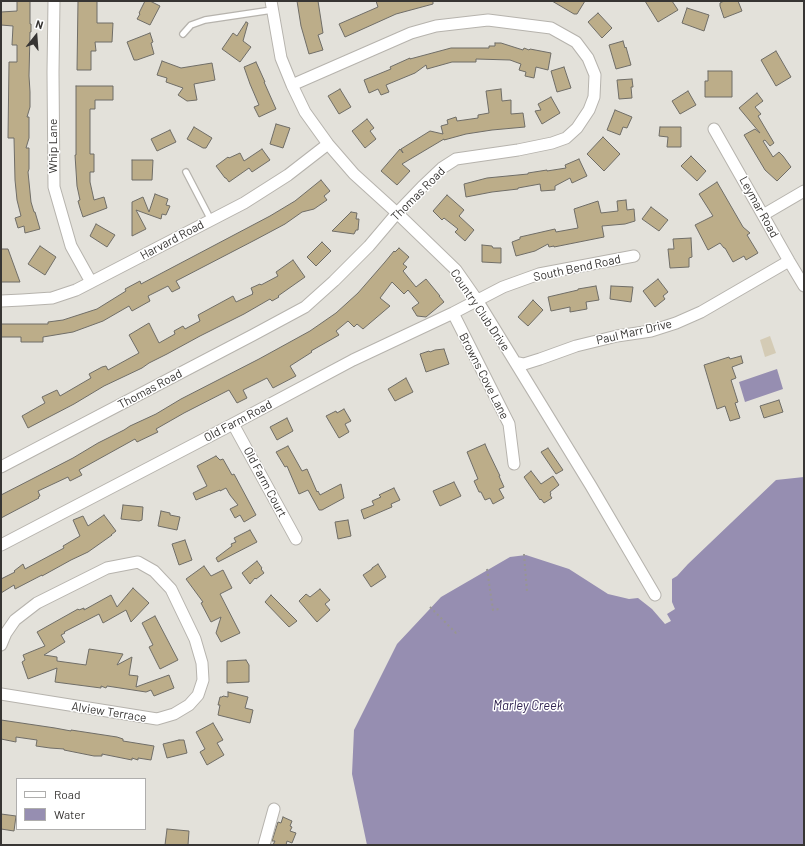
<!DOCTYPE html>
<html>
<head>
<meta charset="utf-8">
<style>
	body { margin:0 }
	#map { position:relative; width:805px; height:846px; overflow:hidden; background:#e3e1da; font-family:Barlow,sans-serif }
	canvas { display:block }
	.frame { position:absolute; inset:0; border:2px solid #373533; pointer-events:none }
	.legend { position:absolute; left:16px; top:778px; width:130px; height:52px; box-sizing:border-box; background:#fff; border:1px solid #afaead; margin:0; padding:5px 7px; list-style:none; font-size:12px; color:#373533 }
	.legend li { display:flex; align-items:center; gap:8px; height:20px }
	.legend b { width:20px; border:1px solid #afaead }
	.north { position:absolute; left:16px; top:16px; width:40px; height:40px; -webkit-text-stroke:3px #fff; paint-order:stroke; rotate:17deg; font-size:11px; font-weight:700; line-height:16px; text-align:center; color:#373533 }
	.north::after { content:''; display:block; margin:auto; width:14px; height:18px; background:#373533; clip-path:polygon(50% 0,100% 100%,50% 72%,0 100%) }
</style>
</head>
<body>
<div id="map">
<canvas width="805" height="846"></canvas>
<div class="frame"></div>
<ul class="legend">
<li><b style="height:5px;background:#fff"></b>Road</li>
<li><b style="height:11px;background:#968eb1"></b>Water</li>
</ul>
<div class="north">N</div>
</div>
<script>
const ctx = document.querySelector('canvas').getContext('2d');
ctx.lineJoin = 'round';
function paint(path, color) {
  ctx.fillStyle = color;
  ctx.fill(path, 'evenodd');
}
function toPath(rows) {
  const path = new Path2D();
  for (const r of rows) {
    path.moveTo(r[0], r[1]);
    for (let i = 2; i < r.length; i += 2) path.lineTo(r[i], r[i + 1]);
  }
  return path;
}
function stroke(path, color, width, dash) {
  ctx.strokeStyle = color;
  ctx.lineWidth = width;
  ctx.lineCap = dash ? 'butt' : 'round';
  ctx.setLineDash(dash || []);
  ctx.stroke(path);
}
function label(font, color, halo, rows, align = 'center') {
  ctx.font = font + ' Barlow,sans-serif';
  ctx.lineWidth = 3;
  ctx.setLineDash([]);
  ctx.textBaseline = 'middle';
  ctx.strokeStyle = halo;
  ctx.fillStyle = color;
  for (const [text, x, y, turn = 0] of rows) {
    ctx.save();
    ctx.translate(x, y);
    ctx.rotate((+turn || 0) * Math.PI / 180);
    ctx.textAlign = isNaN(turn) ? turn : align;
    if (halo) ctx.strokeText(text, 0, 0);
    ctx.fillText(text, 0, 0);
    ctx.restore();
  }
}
paint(toPath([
	[770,336,776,353,765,357,760,340]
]), '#d4cbb5');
paint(toPath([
	[777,369,783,389,745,402,739,382],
	[804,477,804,845,367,845,352,774,354,730,397,644,441,597,510,557,526,555,569,569,608,594,629,599,638,598,652,609,665,624,671,621,667,614,675,609,672,602,672,579,677,576,688,564,776,480]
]), '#968eb1');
const building = toPath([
	[17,1,30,1,30,24,31,24,31,32,30,32,29,76,30,92,30,107,27,117,29,117,29,138,26,148,29,148,29,169,28,172,31,202,34,212,35,212,40,229,25,233,24,226,18,228,15,218,21,216,17,200,15,180,14,138,8,138,9,62,17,62,17,45,12,45,13,26,1,25,1,12,17,11,17,1],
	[78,1,97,1,97,23,113,23,112,42,95,42,96,51,91,51,91,70,77,70,78,1],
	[145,1,150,1,160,6,150,25,137,19,140,14,139,13,145,1],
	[297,1,318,1,323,33,318,35,323,50,309,54,301,26,297,1],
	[376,1,433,1,433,4,396,14,345,37,339,24,378,7,376,1],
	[552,1,585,1,577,14,574,14,552,1],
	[645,1,672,1,678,10,658,22,645,1],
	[724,1,738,1,742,11,724,18,720,6,720,3,724,1],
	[687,8,709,15,704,31,682,23,687,8],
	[598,13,612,28,602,38,588,22,598,13],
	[246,22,248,23,243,41,251,47,240,62,222,49,233,33,237,36,246,22],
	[150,33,153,42,151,43,154,54,137,60,134,60,127,42,150,33],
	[623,41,625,48,626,47,631,65,616,69,609,45,623,41],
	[495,43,501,43,523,50,524,48,529,50,530,49,551,53,548,70,536,67,534,78,525,76,526,72,519,70,521,64,510,60,476,59,476,62,452,62,427,69,426,65,415,73,386,85,389,92,381,95,378,89,369,93,364,80,391,69,390,67,410,58,410,59,451,48,489,48,489,46,495,46,495,43],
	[776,51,791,77,776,86,761,60,776,51],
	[162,61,181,68,212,63,215,80,194,84,197,100,187,101,178,95,183,88,166,82,167,78,157,75,162,61],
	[256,62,265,82,264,82,276,109,259,117,254,107,259,105,250,84,244,67,256,62],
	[564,67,571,88,557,92,551,71,564,67],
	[708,71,732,71,732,97,705,97,705,81,708,81,708,71],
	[632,79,633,87,631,87,632,98,619,99,617,80,632,79],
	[76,86,113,86,113,100,95,100,95,109,90,109,90,154,94,154,94,172,90,172,90,182,94,200,104,197,107,208,83,217,80,208,78,201,80,200,77,186,75,155,76,155,76,86],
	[340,89,351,107,339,114,328,96,340,89],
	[501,89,502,101,511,100,511,114,523,113,525,127,492,130,466,134,444,140,444,139,402,164,410,171,397,185,381,171,400,149,403,153,401,149,430,131,443,134,441,126,448,124,447,120,456,117,457,121,478,118,478,115,489,113,486,91,501,89],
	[688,91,696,105,680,114,672,101,688,91],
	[757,93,763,101,755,107,761,114,758,116,774,143,770,146,765,140,763,141,773,157,779,152,783,156,791,167,777,181,765,170,744,135,755,129,760,133,739,108,757,93],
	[551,97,560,113,542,124,535,111,541,110,538,104,551,97],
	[615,110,632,117,627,128,623,127,620,135,607,130,615,110],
	[367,119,374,128,370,131,376,139,365,148,352,131,367,119],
	[276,124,290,128,283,148,270,144,276,124],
	[194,127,212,138,206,148,203,148,187,139,194,127],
	[660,127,681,127,681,147,667,147,668,137,659,136,660,127],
	[170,130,176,142,157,151,151,139,170,130],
	[603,137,620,154,604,171,587,154,603,137],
	[262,149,270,160,252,172,249,168,229,182,226,178,225,178,216,166,228,157,229,158,240,153,244,161,262,149],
	[691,156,706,171,697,181,681,166,691,156],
	[579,159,587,176,572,183,570,178,555,186,555,190,541,191,540,184,518,188,518,189,492,192,466,197,464,184,487,178,528,174,528,173,547,170,547,171,566,168,565,165,579,159],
	[132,160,153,160,152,180,132,180,132,160],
	[321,180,330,191,324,196,327,200,314,209,302,212,285,224,255,240,176,281,180,288,172,292,168,286,148,296,150,301,132,311,129,306,103,321,73,332,43,337,43,342,21,342,21,337,1,337,1,324,48,324,48,322,63,320,97,309,126,291,125,289,140,281,141,284,270,216,295,201,321,180],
	[717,182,743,227,750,233,747,235,758,253,746,260,744,256,733,262,725,248,724,248,720,243,708,250,695,225,713,216,699,194,717,182],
	[155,194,168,199,166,205,170,206,166,215,162,214,161,219,136,210,146,229,132,236,132,202,143,197,149,212,155,194],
	[447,195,464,210,459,216,474,230,465,241,455,232,458,229,444,218,442,220,433,211,447,195],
	[626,200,627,210,634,209,635,221,625,224,602,226,604,237,554,247,554,246,549,247,548,244,535,251,516,256,512,242,520,239,520,237,555,229,556,232,578,228,574,209,598,201,601,213,618,211,617,201,626,200],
	[651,207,668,220,659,231,642,219,651,207],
	[351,212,357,213,356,219,359,219,358,230,356,230,354,234,332,231,351,212],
	[96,224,115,235,107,247,90,236,96,224],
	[691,238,692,257,689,258,689,267,670,268,668,249,674,249,673,239,691,238],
	[322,242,331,251,316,266,307,257,322,242],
	[482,245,492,246,493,248,501,248,501,263,482,262,482,245],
	[40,246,56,257,45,275,28,264,40,246],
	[399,248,409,257,403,264,407,267,403,271,416,287,426,279,440,296,439,296,444,302,426,317,417,316,412,308,419,303,408,290,404,294,392,282,380,298,390,306,363,329,357,324,354,327,348,321,336,331,339,335,311,351,312,352,290,366,296,376,273,388,267,378,243,390,247,398,237,403,229,390,184,413,156,429,158,432,137,442,135,439,79,470,82,475,70,481,68,477,38,491,40,496,38,497,39,498,1,518,1,495,73,458,98,443,124,430,130,426,156,414,181,399,259,359,310,331,336,313,358,293,385,262,394,251,395,252,399,248],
	[1,249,8,249,20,282,1,282,1,249],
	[293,260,305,277,278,296,279,297,272,301,270,299,244,314,200,336,167,354,149,363,142,368,104,386,74,404,28,428,22,416,45,403,42,397,57,390,60,396,91,378,89,374,102,367,106,366,108,370,139,353,129,335,149,323,159,343,175,334,174,331,183,326,185,329,200,321,198,315,233,296,236,302,253,294,252,293,253,293,251,288,260,284,261,285,278,276,276,272,293,260],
	[658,279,668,292,663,296,665,299,655,307,643,291,658,279],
	[596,286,599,300,586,302,587,309,570,312,570,307,551,311,548,297,578,290,578,289,596,286],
	[611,286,633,287,631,302,610,299,611,286],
	[533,300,543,310,528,326,518,317,533,300],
	[444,349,449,364,426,372,420,354,429,351,430,352,435,350,444,349],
	[741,356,743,363,732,367,736,378,731,380,738,402,735,403,740,418,730,421,725,406,717,409,704,365,729,357,730,359,741,356],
	[406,378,413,392,395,401,388,389,406,378],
	[779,400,783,412,764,418,760,406,779,400],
	[344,409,351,421,345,424,349,432,339,438,326,416,336,411,337,413,344,409],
	[287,418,293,431,277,440,270,427,287,418],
	[485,444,488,451,500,476,499,476,504,487,499,489,504,498,493,504,490,498,485,500,481,492,479,492,474,481,478,479,467,452,485,444],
	[288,446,302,471,307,469,317,492,318,491,320,495,341,484,344,498,322,510,319,510,308,490,299,494,287,466,285,467,276,452,288,446],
	[548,448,563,470,556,474,541,452,548,448],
	[216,456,220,460,223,459,232,475,234,474,256,515,244,522,240,515,235,518,230,509,238,505,230,495,226,488,220,491,220,490,196,500,193,493,207,486,197,466,216,456],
	[531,471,541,484,553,476,559,485,550,492,551,494,550,495,552,498,544,503,541,499,540,500,524,477,531,471],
	[454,482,461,496,440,506,433,491,454,482],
	[394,488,400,500,391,504,392,507,364,519,361,510,374,505,372,501,381,497,379,495,383,493,394,488],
	[123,505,143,507,142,520,139,521,121,519,123,505],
	[161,511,170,513,170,515,180,517,177,530,158,526,161,511],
	[104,515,116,531,111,535,112,535,88,552,71,560,42,576,42,575,15,589,14,585,1,593,1,579,15,572,14,571,23,564,25,569,64,548,63,546,80,536,73,520,83,516,88,526,104,515],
	[348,520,351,536,338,539,335,522,348,520],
	[250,530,257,542,218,562,216,558,232,546,231,544,236,542,234,538,250,530],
	[185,540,192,560,179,565,172,544,185,540],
	[257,561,262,568,261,569,264,573,256,579,255,578,250,584,242,573,257,561],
	[378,564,386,577,371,587,363,575,372,569,372,568,378,564],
	[204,566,211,576,223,570,232,588,220,594,240,633,221,642,216,633,221,617,211,622,201,603,203,602,186,579,204,566],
	[133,588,149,603,131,622,126,610,103,623,99,614,64,632,65,633,61,635,65,642,44,655,57,657,57,661,86,665,89,649,123,654,117,665,132,657,129,675,138,676,136,687,169,675,174,688,154,696,151,690,146,692,107,686,106,688,101,686,101,688,55,682,57,668,28,679,22,662,25,660,23,655,45,646,37,632,78,609,79,610,84,608,84,610,111,595,117,607,133,588],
	[320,589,330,600,325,604,330,610,317,622,299,601,306,594,310,597,320,589],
	[271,595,297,621,289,627,265,602,271,595],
	[155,616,178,660,160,669,149,647,153,645,142,623,155,616],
	[246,660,249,665,249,682,227,683,227,661,246,660],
	[228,692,248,697,245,708,253,710,250,723,218,715,220,705,218,705,220,697,222,697,223,696,228,697,228,692],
	[1,720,55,728,71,731,71,730,117,737,123,739,123,741,154,746,151,760,138,758,138,760,132,758,132,760,102,754,102,756,94,756,64,750,64,749,50,748,36,746,37,740,16,737,16,742,1,739,1,720],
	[213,723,223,740,217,743,224,755,207,765,200,752,205,749,196,732,213,723],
	[179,740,184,740,187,753,167,758,163,744,179,740],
	[1,814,16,816,14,831,1,829,1,814],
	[283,817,292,821,290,826,292,827,290,831,296,833,292,843,287,841,286,845,273,845,275,841,272,841,278,822,281,823,283,817],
	[167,829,189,831,188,845,165,845,167,829]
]);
paint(building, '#bcad89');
stroke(building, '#6f6d67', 1);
const service = toPath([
	[183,34,191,25,205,20,272,10],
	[186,172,211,220]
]);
const minor = toPath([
	[54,1,53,72,54,187,71,246,91,282],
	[271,1,281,58,292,85,305,112,328,144,354,174,397,213,456,270,477,300,591,486,655,595],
	[714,129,789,261,804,286],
	[763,215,804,191],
	[1,301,22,300,52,298,76,290,244,203,288,175,328,144],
	[453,313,509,424,514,464],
	[515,362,524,364,540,359,576,346,617,336,651,331,676,323,701,312,789,261],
	[233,424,296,539],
	[1,467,253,335,305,307,334,281,369,246,397,213,422,187,442,168,456,159,518,150,552,143,566,138,577,128,589,110,594,97,595,75,588,58,576,42,551,28,488,20,436,26,411,33,292,85],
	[1,545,233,424,353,360,453,313,503,287,539,274,634,256],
	[1,645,6,633,15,620,37,603,107,568,138,562,154,571,171,589,195,639,202,663,203,680,198,695,189,705,174,714,157,719,1,694],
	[264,845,274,809]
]);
stroke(service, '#b6b3ad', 8);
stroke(minor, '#b6b3ad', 13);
stroke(toPath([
	[524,554,527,592],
	[487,569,493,610,499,609],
	[430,607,456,633,459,631]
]), '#989691', 2, [2, 3]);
stroke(service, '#fff', 5.5);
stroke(minor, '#fff', 11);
label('12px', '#373533', '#fff', [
	["Whip Lane",53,146,-90],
	["Thomas Road",418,194,-45],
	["Leymar Road",759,207,61],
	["Harvard Road",172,240,-28],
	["South Bend Road",577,268,-12],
	["Country Club Drive",480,310,56],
	["Paul Marr Drive",634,332,-13],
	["Browns Cove Lane",484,376,63],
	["Thomas Road",150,389,-28],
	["Old Farm Road",238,421,-28],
	["Old Farm Court",265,482,62],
	["Alview Terrace",109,712,9]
]);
label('italic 13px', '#302250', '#fff', [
	["Marley Creek",528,706]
]);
</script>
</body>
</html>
